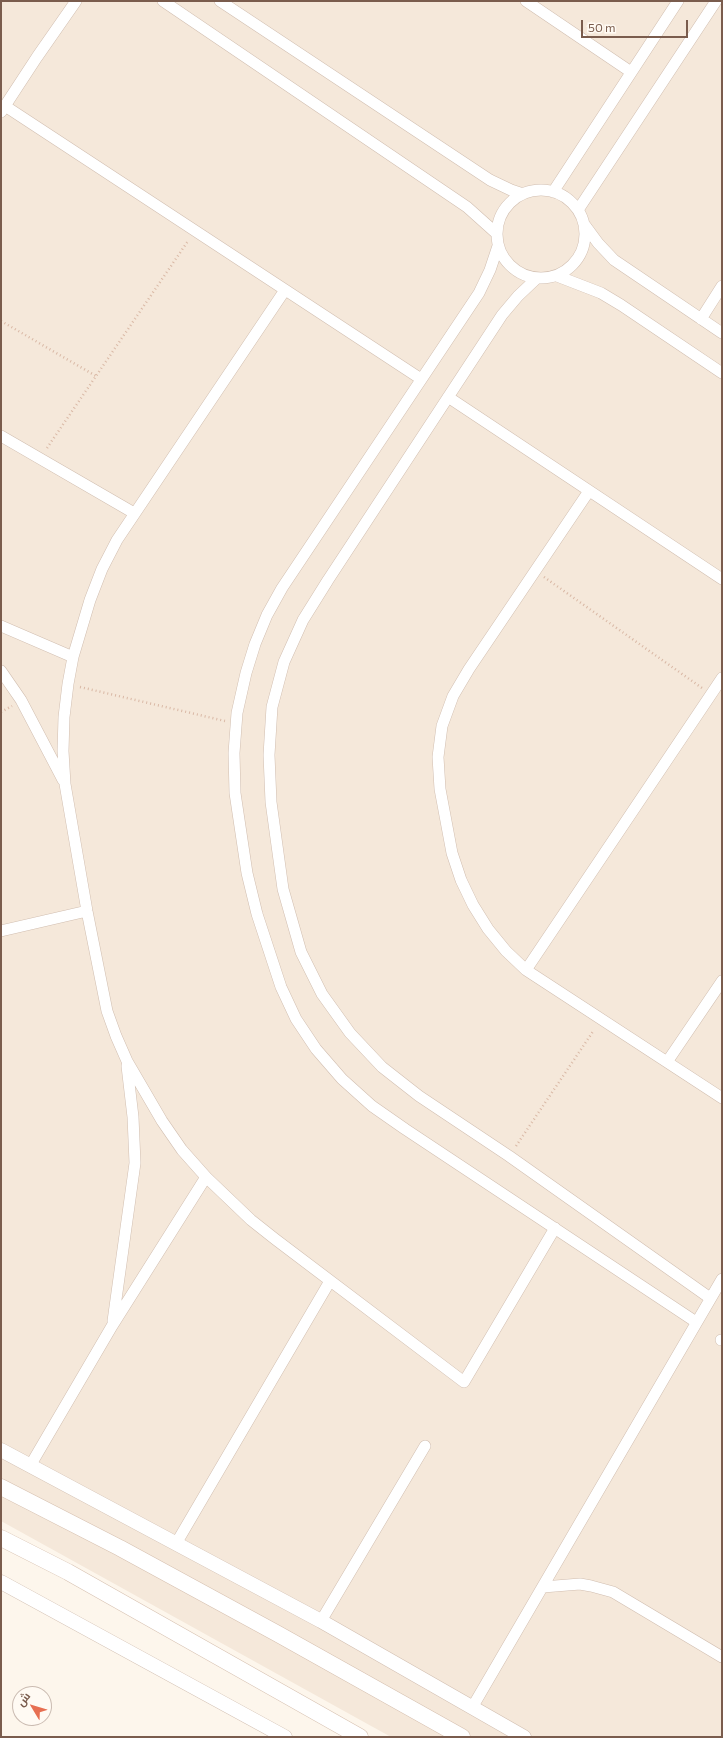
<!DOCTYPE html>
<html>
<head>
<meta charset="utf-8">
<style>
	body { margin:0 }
	#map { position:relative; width:723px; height:1738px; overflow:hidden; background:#fdf6ec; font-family:Commissioner,Cairo,sans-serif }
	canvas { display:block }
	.frame { position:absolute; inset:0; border:2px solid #7a5c4d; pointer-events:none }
	.north { position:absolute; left:12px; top:1686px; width:40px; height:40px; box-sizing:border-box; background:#fffaf3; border:1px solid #cabbb1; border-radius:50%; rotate:308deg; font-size:11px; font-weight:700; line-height:16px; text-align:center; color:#7a5c4d }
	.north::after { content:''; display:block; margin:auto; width:14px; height:18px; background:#e76f51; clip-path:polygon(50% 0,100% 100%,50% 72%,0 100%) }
	.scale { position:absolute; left:581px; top:20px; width:107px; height:18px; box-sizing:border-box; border:2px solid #7a5c4d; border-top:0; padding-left:5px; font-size:12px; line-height:14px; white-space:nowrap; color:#7a5c4d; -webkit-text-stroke:3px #fffaf3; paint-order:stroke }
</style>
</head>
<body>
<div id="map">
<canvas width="723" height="1738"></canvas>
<div class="frame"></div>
<div class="north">ش</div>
<div class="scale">50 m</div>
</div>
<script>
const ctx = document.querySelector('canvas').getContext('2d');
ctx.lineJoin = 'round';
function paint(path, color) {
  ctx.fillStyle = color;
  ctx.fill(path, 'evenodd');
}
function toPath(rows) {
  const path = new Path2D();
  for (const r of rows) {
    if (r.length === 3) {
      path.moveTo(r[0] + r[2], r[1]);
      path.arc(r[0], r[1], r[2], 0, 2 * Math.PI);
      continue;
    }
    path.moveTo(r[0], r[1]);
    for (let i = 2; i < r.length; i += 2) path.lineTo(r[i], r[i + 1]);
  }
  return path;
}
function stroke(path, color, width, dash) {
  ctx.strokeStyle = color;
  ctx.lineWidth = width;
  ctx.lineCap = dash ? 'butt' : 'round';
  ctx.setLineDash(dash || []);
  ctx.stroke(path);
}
paint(toPath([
	[1,1,722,1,722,1737,391,1737,1,1521]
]), '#f5e8da');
const minor = toPath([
	[163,1,467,207,496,233],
	[220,1,490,180,511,190,523,194],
	[526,1,631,72],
	[5,106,421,379],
	[1,112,37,57,76,1],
	[541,234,44],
	[553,192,678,1],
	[578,210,716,1],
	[584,224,598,243,614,260,722,333],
	[498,246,490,270,479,293,282,588,267,615,255,644,246,673,237,713,234,753,235,793,247,873,257,914,281,987,296,1019,316,1049,342,1079,372,1106,405,1129,696,1322],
	[557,276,601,293,621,305,722,373],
	[536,279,518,296,502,315,328,580,303,620,284,662,272,707,269,755,271,802,283,889,301,952,322,994,350,1033,382,1067,419,1096,509,1156,710,1298],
	[285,290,117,540,102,569,90,600,73,657,68,684,64,717,63,751,65,784,87,911,107,1011,116,1036,127,1061,162,1121,182,1150,206,1177,251,1220,275,1239,464,1382,555,1228],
	[701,319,722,286],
	[448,397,722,579],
	[1,436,134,513],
	[589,491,469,669,453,696,442,726,438,757,440,789,452,853,461,880,473,905,488,929,506,951,526,970,722,1098],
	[1,626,73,657],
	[1,671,21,700,63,780],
	[1,931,87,911],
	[526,970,722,678],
	[667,1062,722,981],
	[113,1321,135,1163,133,1117,127,1066],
	[721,1340,722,1340],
	[30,1466,112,1326,206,1177],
	[177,1542,330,1281],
	[543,1587,580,1584,591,1586,613,1592,722,1657],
	[321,1621,425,1446],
	[473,1706,722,1279]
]);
const tertiary = toPath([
	[1,1450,321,1621,524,1737],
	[1,1582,285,1737]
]);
const secondary = toPath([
	[1,1487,120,1548,278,1634,462,1737],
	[1,1538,68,1572,360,1737]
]);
stroke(minor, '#d1beb0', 12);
stroke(tertiary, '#d1beb0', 15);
stroke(secondary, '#d6c0b0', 17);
stroke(toPath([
	[1,321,96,376],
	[47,448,188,241],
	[544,577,702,688],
	[80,687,225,721],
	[1,712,12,706],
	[516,1146,594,1030]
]), '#d9b8a5', 2.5, [1, 3]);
stroke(minor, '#fff', 11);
stroke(tertiary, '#fff', 14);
stroke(secondary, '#fff', 16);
</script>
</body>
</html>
